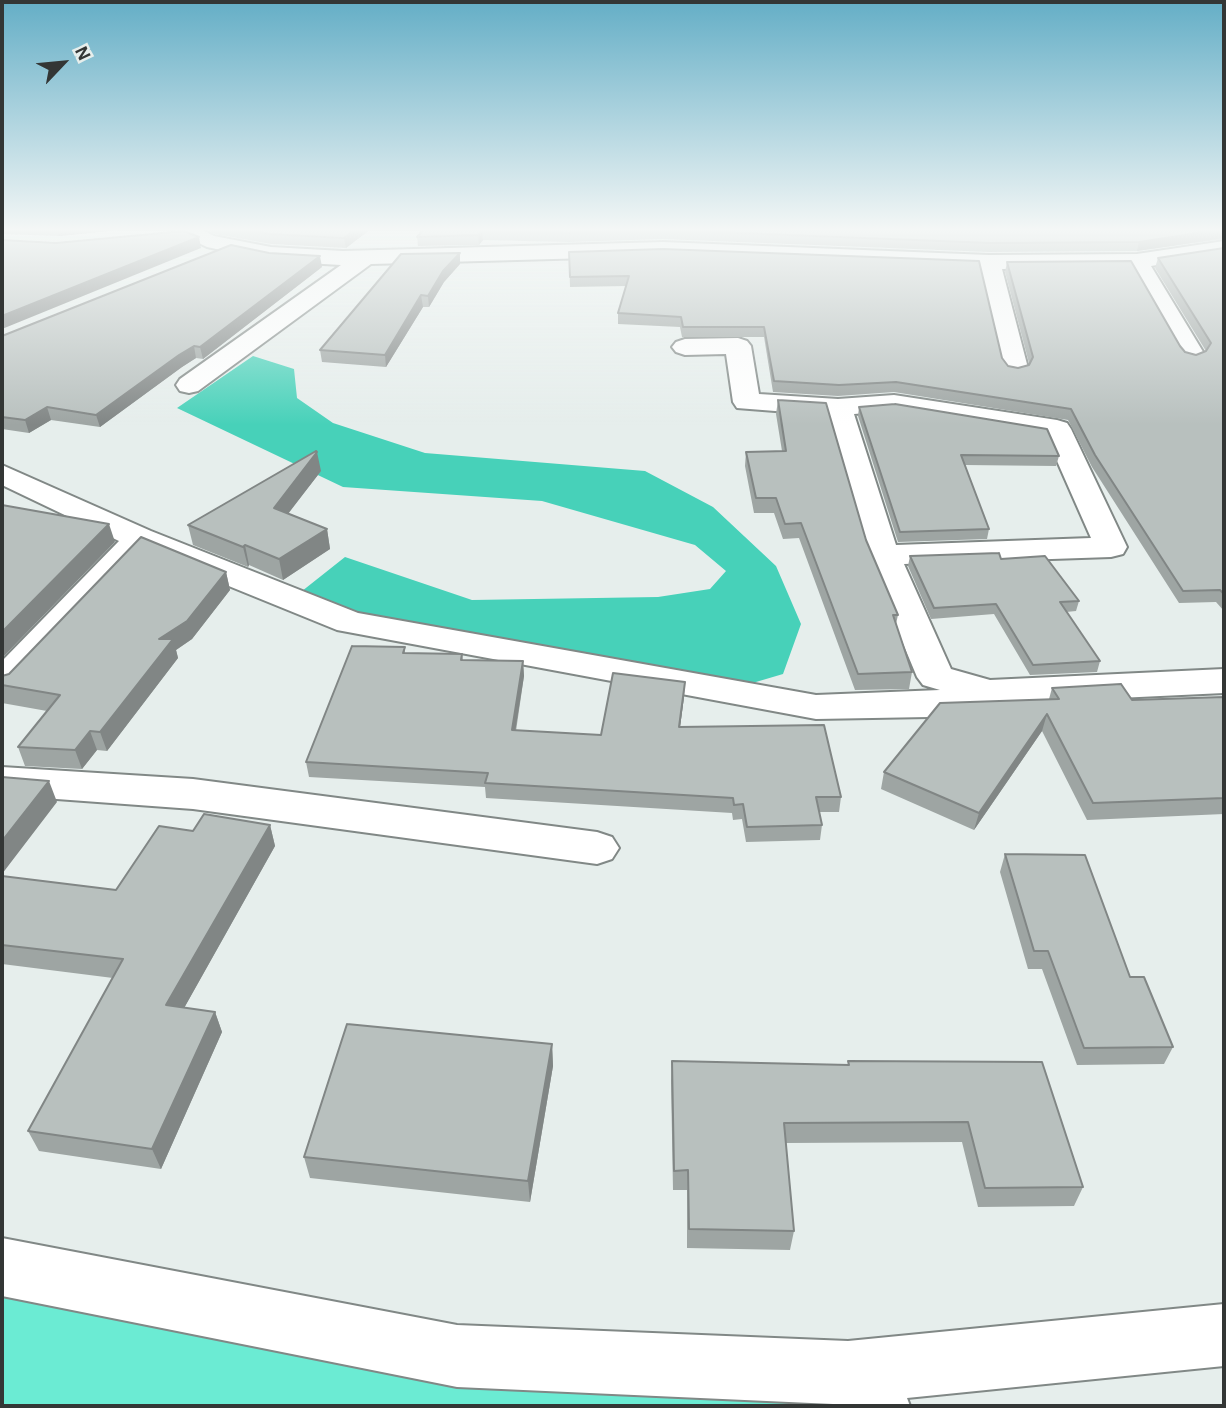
<!DOCTYPE html>
<html>
<head>
<meta charset="utf-8">
<style>
	body { margin:0 }
	#map { position:relative; width:1226px; height:1408px; overflow:hidden; background:#e6eeec; font-family:"Alegreya Sans",sans-serif }
	canvas { display:block }
	.frame { position:absolute; inset:0; border:4px solid #333635; pointer-events:none }
	.north { position:absolute; left:28px; top:28px; width:70px; height:70px; -webkit-text-stroke:5px #e6eeec; paint-order:stroke; rotate:64deg; font-size:19px; font-weight:700; line-height:28px; text-align:center; color:#333635 }
	.north::after { content:''; display:block; margin:auto; width:24px; height:32px; background:#333635; clip-path:polygon(50% 0,100% 100%,50% 72%,0 100%) }
</style>
</head>
<body>
<div id="map">
<canvas width="1226" height="1408"></canvas>
<div class="frame"></div>
<div class="north">N</div>
</div>
<script>
const ctx = document.querySelector('canvas').getContext('2d');
ctx.lineJoin = 'round';
function paint(path, color) {
  ctx.fillStyle = color;
  ctx.fill(path, 'evenodd');
}
function toPath(rows) {
  const path = new Path2D();
  for (const r of rows) {
    path.moveTo(r[0], r[1]);
    for (let i = 2; i < r.length; i += 2) path.lineTo(r[i], r[i + 1]);
  }
  return path;
}
function stroke(path, color, width, dash) {
  ctx.strokeStyle = color;
  ctx.lineWidth = width;
  ctx.lineCap = dash ? 'butt' : 'round';
  ctx.setLineDash(dash || []);
  ctx.stroke(path);
}
paint(toPath([
	[2,1268,874,1402,877,1406,2,1406]
]), '#6bebd3');
paint(toPath([
	[253,356,294,369,297,398,333,423,425,453,645,471,713,507,776,566,801,624,783,674,739,687,544,658,292,599,345,557,472,600,658,597,710,589,726,571,695,545,542,501,343,487,177,408]
]), '#47d1b9');
const minor = toPath([
	[173,228,199,228,214,236,271,247,343,251,663,242,989,255,1137,254,1224,241,1224,254,1151,266,1205,355,1201,360,1192,363,1183,360,1179,355,1130,268,1002,269,1028,368,1024,374,1015,376,1006,374,1002,368,979,268,663,256,371,264,198,391,189,393,180,391,176,385,180,379,341,265,271,261,207,247,176,232,173,228],
	[738,338,747,341,751,346,759,394,838,399,894,395,1057,420,1067,423,1071,429,1127,547,1123,554,1111,557,904,564,951,669,990,680,1224,669,1224,693,991,704,929,717,816,719,337,630,145,552,15,691,2,695,2,661,119,541,2,485,2,465,151,531,358,613,816,695,940,690,923,685,917,677,866,555,826,415,737,408,733,402,726,354,685,355,676,352,672,347,676,342,685,339,738,338],
	[894,411,1046,436,1091,538,896,545,854,414,894,411],
	[2,767,193,779,597,832,612,837,619,848,612,859,597,864,193,809,2,795,2,767],
	[2,1238,457,1325,848,1341,1224,1304,1224,1366,907,1398,910,1406,835,1406,833,1404,457,1387,2,1296,2,1238]
]);
stroke(minor, '#818886', 4);
paint(minor, '#fff');
paint(toPath([
	[2,228,138,228,59,236,2,234],
	[204,228,372,228,346,248,271,244,215,234],
	[425,228,1224,228,1224,239,1137,251,989,252,663,239,569,242,483,240,479,245,418,246,417,237],
	[1224,248,1224,611,1216,602,1179,603,1092,467,1068,420,894,392,838,396,773,392,764,337,682,337,680,327,618,324,618,313,626,286,570,287,569,252,1002,358,1008,366,1018,368,1029,365,1029,363,1005,272,1007,262,1180,346,1185,352,1196,355,1206,351,1155,268,1158,258],
	[460,253,460,264,444,282,429,307,423,307,386,367,322,362,320,350],
	[322,267,203,359,196,358,182,367,100,427,51,420,29,433,2,429,2,336],
	[778,400,866,540,898,615,896,624,912,672,909,689,855,690,799,538,783,539,774,513,754,513,745,466,746,452,782,451,776,414],
	[859,407,1059,456,1056,466,965,465,989,529,987,539,898,542,858,416],
	[321,471,288,513,327,529,330,549,283,580,249,565,248,567,193,545,188,525],
	[910,556,1079,601,1076,611,1066,612,1100,661,1097,672,1030,675,994,614,931,619,908,566],
	[226,572,230,590,192,639,176,650,178,658,107,751,97,750,82,769,25,766,18,747,47,711,2,703,2,676,9,674],
	[405,647,405,653,462,654,463,660,523,661,524,676,516,731,601,735,684,697,680,727,841,797,839,812,819,812,822,825,820,840,746,842,742,819,733,820,732,813,486,798,485,787,309,777,306,762],
	[1052,688,1132,700,1224,697,1224,814,1087,820,1042,731,974,830,881,789,884,772,1049,699],
	[270,825,275,846,184,1008,215,1012,222,1032,161,1169,39,1151,28,1131,113,978,2,964,2,876,116,890,193,831],
	[1005,854,1130,977,1173,1047,1164,1064,1077,1065,1042,969,1028,969,1000,872],
	[552,1044,553,1066,530,1202,310,1178,304,1157],
	[672,1061,848,1065,848,1061,1042,1062,1083,1187,1074,1206,978,1207,962,1142,786,1143,794,1231,790,1250,687,1248,687,1190,673,1190,671,1081]
]), '#9ea5a3');
paint(toPath([
	[57,228,138,228,59,236],
	[357,228,372,228,346,248,344,238],
	[1224,229,1224,238,1137,251,1139,242],
	[482,231,483,240,479,245,478,235],
	[199,237,201,248,2,329,2,316],
	[460,253,460,264,444,282,429,307,428,296,443,271],
	[320,256,322,267,203,359,200,347],
	[421,295,423,307,386,367,385,355],
	[194,346,196,358,182,367,100,427,96,415,179,355],
	[47,407,51,420,29,433,25,420],
	[317,452,321,471,278,527,274,508],
	[109,524,115,542,2,658,2,632],
	[327,529,330,549,283,580,279,559],
	[245,545,249,565,248,567,243,547],
	[226,572,230,590,192,639,176,650,178,658,107,751,100,732,159,639],
	[523,661,524,676,513,745,512,730],
	[685,682,684,697,678,742,679,727],
	[1047,714,1042,731,974,830,979,813],
	[90,731,97,750,82,769,75,750],
	[49,781,57,802,2,874,2,841],
	[270,825,275,846,174,1026,166,1005],
	[215,1012,222,1032,161,1169,152,1149],
	[552,1044,553,1066,530,1202,528,1181]
]), '#818685');
const building = toPath([
	[239,228,357,228,344,238,269,234,239,228],
	[425,228,1224,228,1224,229,1139,242,991,243,663,230,568,233,482,231,478,235,417,237,425,228],
	[184,231,199,237,2,316,2,240,56,243,184,231],
	[231,245,269,253,320,256,200,347,194,346,179,355,96,415,47,407,25,420,2,417,2,336,231,245],
	[1224,248,1224,594,1220,590,1183,591,1095,455,1071,409,896,382,839,385,774,381,764,327,683,327,681,317,618,313,629,276,570,277,569,252,663,249,979,261,1002,358,1008,366,1018,368,1029,365,1033,357,1007,262,1131,261,1180,346,1185,352,1196,355,1206,351,1211,343,1158,258,1224,248],
	[460,253,443,271,428,296,421,295,385,355,320,350,401,254,460,253],
	[778,400,826,403,866,540,898,615,893,615,912,672,858,674,801,523,785,524,776,498,756,498,746,452,786,451,778,400],
	[895,404,1047,429,1059,456,961,455,989,529,900,532,859,407,895,404],
	[316,451,317,452,274,508,327,529,279,559,245,545,243,547,188,525,316,451],
	[2,505,109,524,2,632,2,505],
	[141,537,226,572,187,621,159,639,173,639,100,732,90,731,75,750,18,747,60,695,2,685,2,676,9,674,141,537],
	[999,553,1001,559,1045,556,1079,601,1060,602,1100,661,1033,665,996,604,934,608,910,556,999,553],
	[352,646,405,647,403,653,462,654,461,660,523,661,512,730,601,735,613,673,685,682,679,727,824,725,841,797,816,797,822,825,747,827,743,804,734,805,733,798,485,783,488,773,306,762,352,646],
	[1121,684,1132,700,1224,697,1224,798,1093,803,1047,714,979,813,884,772,940,703,1059,699,1052,688,1121,684],
	[2,777,49,781,2,841,2,777],
	[204,814,270,825,166,1005,215,1012,152,1149,28,1131,123,959,2,945,2,876,116,890,159,826,193,831,204,814],
	[1005,854,1085,855,1130,977,1144,977,1173,1047,1084,1048,1048,951,1034,951,1005,854],
	[347,1024,552,1044,528,1181,304,1157,347,1024],
	[672,1061,849,1065,848,1061,1042,1062,1083,1187,985,1188,968,1122,784,1123,794,1231,689,1229,688,1170,674,1171,672,1061]
]);
paint(building, '#b8c0be');
stroke(building, '#818685', 2);
const sky = ctx.createLinearGradient(0, 0, 0, 425);
sky.addColorStop(0, '#64aec6');
sky.addColorStop(0.54, '#f4f7f6');
sky.addColorStop(1, '#f4f7f600');
ctx.fillStyle = sky;
ctx.fillRect(0, 0, 1226, 425);
</script>
</body>
</html>
